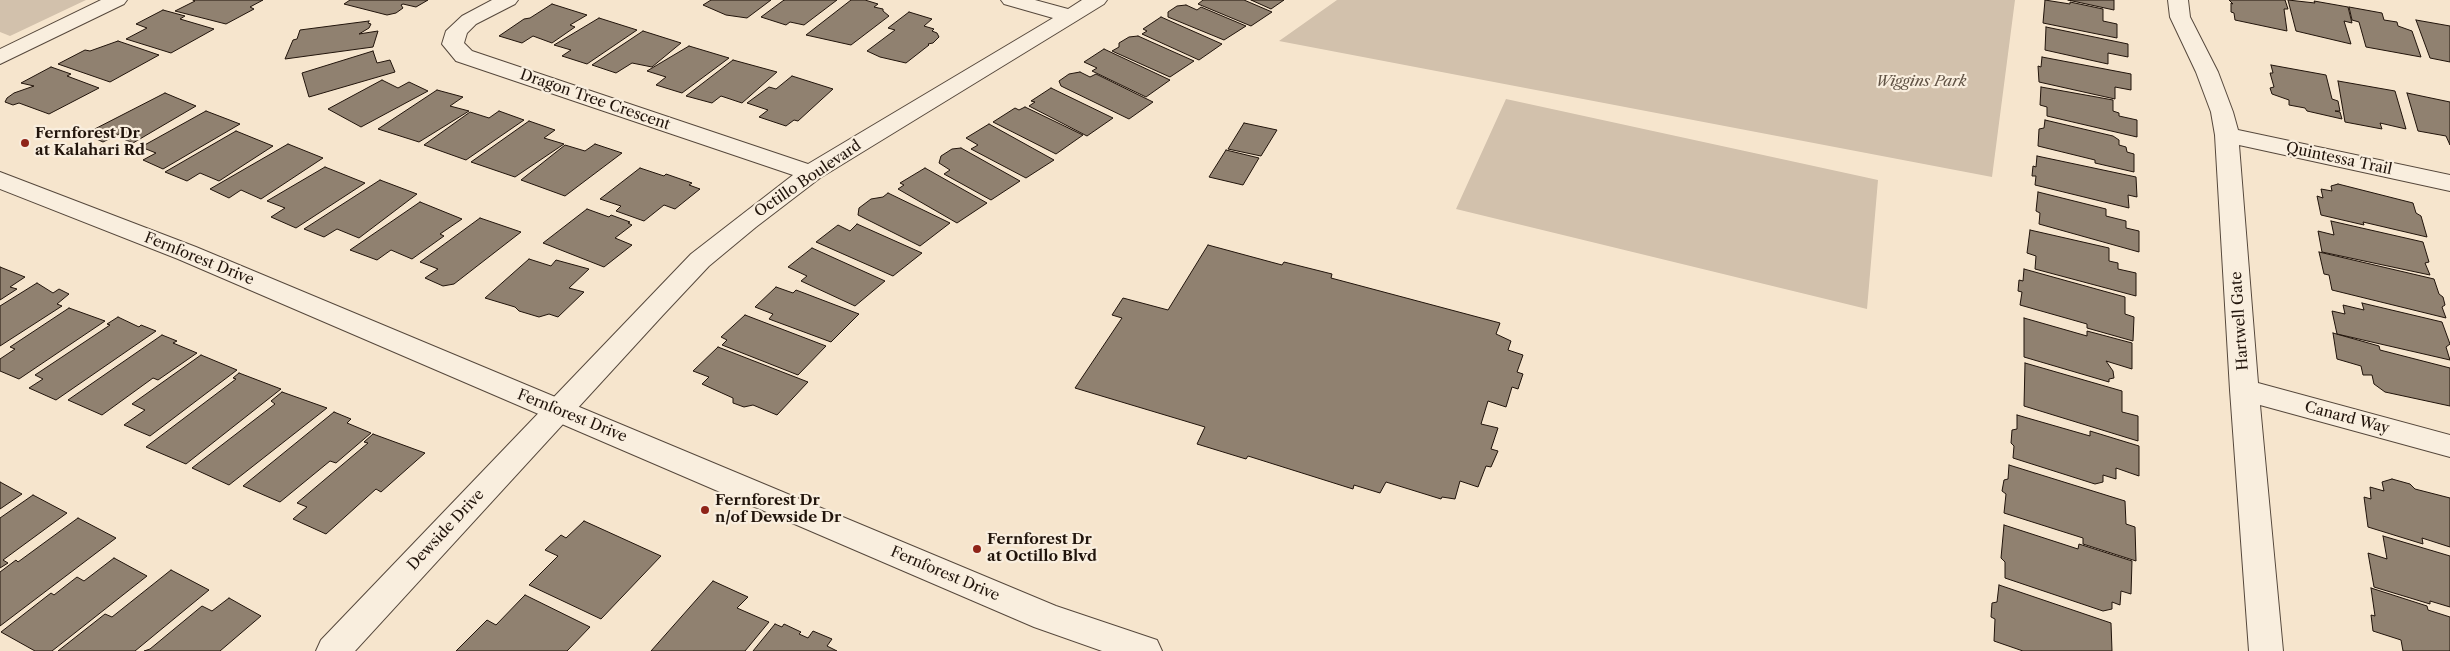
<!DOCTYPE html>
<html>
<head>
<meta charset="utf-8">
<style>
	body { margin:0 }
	canvas { display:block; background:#f6e5cd }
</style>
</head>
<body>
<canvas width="2450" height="651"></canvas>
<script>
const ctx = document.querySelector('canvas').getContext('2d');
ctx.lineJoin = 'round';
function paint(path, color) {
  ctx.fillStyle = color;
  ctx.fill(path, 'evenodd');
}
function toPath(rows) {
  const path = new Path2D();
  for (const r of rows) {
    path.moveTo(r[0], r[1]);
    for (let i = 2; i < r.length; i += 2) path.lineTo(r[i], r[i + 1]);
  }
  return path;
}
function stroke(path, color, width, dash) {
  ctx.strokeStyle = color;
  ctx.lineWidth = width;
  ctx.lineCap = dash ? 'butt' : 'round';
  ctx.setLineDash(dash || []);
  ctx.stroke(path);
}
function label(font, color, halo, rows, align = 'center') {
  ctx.font = font + ' "Libre Caslon Text",serif';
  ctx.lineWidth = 4.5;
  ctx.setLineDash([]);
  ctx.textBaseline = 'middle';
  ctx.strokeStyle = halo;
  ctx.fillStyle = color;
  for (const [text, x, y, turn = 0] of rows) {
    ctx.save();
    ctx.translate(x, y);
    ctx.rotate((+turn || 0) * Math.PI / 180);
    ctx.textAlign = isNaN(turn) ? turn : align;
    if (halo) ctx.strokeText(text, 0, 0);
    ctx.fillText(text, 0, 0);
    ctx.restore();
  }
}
paint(toPath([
	[0,0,86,0,10,36,0,32],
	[1337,0,2015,0,1992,177,1279,41],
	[1506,99,1878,180,1867,309,1456,209]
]), '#d2c1ac');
const building = toPath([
	[193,0,263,0,250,7,254,9,226,24,175,11,195,1,193,0],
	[350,0,428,0,416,7,403,4,401,5,403,8,396,13,387,15,344,4,350,0],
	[711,0,771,0,747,18,726,15,703,5,711,0],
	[784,0,783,0,837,0,804,25,790,22,786,25,761,17,784,0],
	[851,0,865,0,878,4,874,7,883,9,883,11,889,16,851,45,806,35,851,0],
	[1203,0,1244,0,1272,12,1251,26,1198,4,1203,0],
	[1251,0,1284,0,1271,9,1251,0],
	[2045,0,2070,4,2070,2,2103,9,2103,21,2117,24,2117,38,2043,23,2045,0],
	[2068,0,2114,0,2114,10,2068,0],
	[2285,0,2288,9,2284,9,2287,31,2235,20,2234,13,2231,12,2231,3,2233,4,2229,0,2285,0],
	[2288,0,2315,3,2314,1,2348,7,2352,23,2344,21,2351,44,2296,31,2288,0],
	[552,4,587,15,570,25,575,27,552,43,533,36,522,43,499,36,524,19,530,18,552,4],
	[1186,5,1197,10,1201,7,1246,26,1224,40,1168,17,1168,12,1177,6,1186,5],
	[2349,7,2382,13,2384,20,2397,22,2398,26,2412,31,2421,57,2366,47,2359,22,2352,20,2349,7],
	[163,10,185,16,180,19,214,29,171,53,126,39,147,28,136,24,163,10],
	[909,12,932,19,924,26,934,29,932,31,937,33,939,37,933,43,928,44,929,45,906,63,880,57,867,51,895,30,888,28,909,12],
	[1161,17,1222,44,1199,60,1142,34,1147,31,1143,29,1161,17],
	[599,18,637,30,587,64,562,56,571,50,554,45,599,18],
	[2416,20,2450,26,2450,62,2430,58,2416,20],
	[369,21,368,23,371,24,369,28,359,34,378,31,373,47,285,59,293,40,297,39,300,30,369,21],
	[2046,27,2128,44,2128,57,2108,53,2108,64,2045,50,2046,27],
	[643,31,681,43,652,67,632,63,616,73,592,65,643,31],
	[1138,36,1194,61,1170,77,1112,51,1119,47,1119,43,1129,37,1138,36],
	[118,41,159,55,110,82,58,64,85,50,90,51,118,41],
	[689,46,729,58,682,93,656,85,666,77,647,71,689,46],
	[1104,49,1170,80,1146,97,1092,71,1097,68,1084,62,1104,49],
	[373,51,377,63,390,60,395,72,309,97,302,73,373,51],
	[2042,57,2131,74,2131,90,2115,87,2115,99,2039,82,2038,66,2041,67,2042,57],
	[733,60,777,72,742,103,721,96,712,103,686,96,733,60],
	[2271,65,2326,75,2332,99,2338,101,2340,111,2335,111,2340,112,2342,119,2307,111,2305,108,2289,105,2289,100,2272,94,2270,88,2274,87,2270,73,2273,73,2271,65],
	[51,67,71,74,67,76,99,88,49,114,19,103,13,105,5,102,7,98,14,93,34,86,21,83,51,67],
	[1080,72,1090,77,1096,74,1153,102,1129,119,1061,86,1059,81,1069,74,1080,72],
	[792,76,833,89,798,121,794,120,786,126,759,117,768,110,747,103,769,87,776,89,792,76],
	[382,80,398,88,409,82,428,91,361,127,328,109,382,80],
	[2338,81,2395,91,2406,129,2380,123,2382,129,2345,122,2338,81],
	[2041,87,2113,100,2113,111,2119,113,2119,116,2137,120,2137,137,2047,116,2047,107,2040,105,2041,87],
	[1051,88,1113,118,1087,136,1029,106,1035,102,1031,101,1051,88],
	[437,90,463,97,450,106,469,111,419,142,378,129,437,90],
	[165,93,196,106,133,143,121,138,126,135,121,133,103,142,85,134,165,93],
	[2407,93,2450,102,2450,145,2446,136,2418,131,2407,93],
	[1025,107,1083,135,1056,154,993,122,1015,108,1019,110,1025,107],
	[206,111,240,124,163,169,143,160,156,153,141,147,206,111],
	[499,111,524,120,466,160,424,145,470,112,489,118,499,111],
	[2045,120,2113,136,2119,140,2119,145,2126,147,2127,152,2134,154,2134,172,2095,163,2095,160,2038,146,2039,129,2044,128,2045,120],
	[529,121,555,130,544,138,564,144,515,177,471,162,529,121],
	[1244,123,1277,130,1261,156,1228,149,1244,123],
	[989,124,1054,160,1026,178,971,149,978,145,966,138,989,124],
	[236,131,273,146,219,181,200,173,187,181,165,172,236,131],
	[288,144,323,158,261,199,241,190,229,198,210,189,288,144],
	[595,144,622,153,565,196,521,180,565,145,585,151,595,144],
	[961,148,1020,181,991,200,944,174,950,170,939,163,941,156,952,149,961,148],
	[1226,150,1259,158,1243,185,1209,177,1226,150],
	[2037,156,2136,177,2137,197,2128,195,2129,208,2035,185,2036,176,2032,176,2033,166,2036,167,2037,156],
	[325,167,365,183,296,228,271,217,285,208,267,201,325,167],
	[640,168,664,176,666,174,692,183,689,185,700,189,675,209,664,205,644,221,616,211,621,206,600,199,640,168],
	[925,168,987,203,957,223,898,189,904,185,900,183,925,168],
	[380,180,417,194,359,238,337,229,324,237,304,229,380,180],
	[2338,184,2413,203,2416,213,2421,216,2427,237,2363,222,2364,225,2321,215,2317,196,2323,198,2321,189,2332,191,2331,186,2338,184],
	[2038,192,2106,209,2106,216,2126,221,2126,228,2139,231,2139,252,2039,224,2040,213,2036,211,2038,192],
	[888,193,950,223,920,246,858,215,859,208,871,199,883,197,888,193],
	[420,202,462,219,440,234,444,236,412,259,391,250,377,260,350,250,420,202],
	[587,209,609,217,611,215,630,222,628,223,632,225,615,238,632,245,604,267,543,243,587,209],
	[480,218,521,232,454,284,443,286,425,278,438,269,420,262,480,218],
	[2331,221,2423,242,2429,262,2425,263,2430,275,2322,252,2318,231,2334,235,2331,221],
	[857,224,922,253,893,276,816,242,838,225,850,231,857,224],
	[2030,230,2109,248,2109,261,2118,263,2118,269,2136,273,2136,296,2035,269,2036,256,2027,253,2030,230],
	[1208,245,1282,265,1284,262,1332,274,1331,278,1500,323,1496,334,1511,341,1508,350,1523,355,1517,372,1523,374,1518,389,1512,387,1506,407,1488,401,1481,424,1498,428,1491,449,1498,451,1491,467,1486,466,1478,487,1460,481,1455,499,1442,497,1441,499,1386,482,1380,493,1354,485,1353,489,1248,456,1246,459,1197,444,1205,427,1075,388,1122,318,1112,315,1123,298,1168,310,1208,245],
	[812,248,885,281,855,306,801,281,807,276,788,267,812,248],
	[2319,252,2434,279,2439,294,2443,297,2445,305,2442,307,2446,318,2332,290,2329,275,2324,274,2319,252],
	[529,259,551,266,556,260,589,269,569,288,584,292,558,317,549,314,539,317,519,311,515,307,485,298,529,259],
	[0,267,25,277,10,287,17,289,0,300,0,267],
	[2024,269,2125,297,2125,314,2134,317,2133,341,2087,328,2087,324,2020,305,2022,292,2018,291,2019,280,2023,281,2024,269],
	[37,283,53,293,59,289,69,294,57,304,62,306,0,346,0,306,37,283],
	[776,287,793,293,796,290,859,314,831,342,769,319,773,314,755,307,776,287],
	[2362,303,2442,322,2450,344,2446,347,2450,360,2337,334,2332,311,2345,314,2343,305,2364,310,2362,303],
	[69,308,105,321,19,379,0,371,0,359,15,349,10,347,69,308],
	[745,315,826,346,798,375,722,345,727,340,721,337,745,315],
	[118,317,139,327,141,325,156,331,56,400,29,388,43,379,35,375,110,325,107,324,118,317],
	[2024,318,2087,336,2087,331,2132,343,2132,369,2106,361,2113,371,2114,378,2109,379,2109,382,2024,357,2024,318],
	[2333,333,2379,346,2380,350,2450,368,2450,406,2385,392,2374,384,2372,375,2363,375,2361,366,2337,359,2333,333],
	[162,335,177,341,173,343,197,353,158,380,153,378,102,415,68,400,162,335],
	[718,347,808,382,777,415,753,405,744,407,733,403,733,398,702,384,709,377,693,371,718,347],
	[201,355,237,370,150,436,124,425,145,410,132,404,201,355],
	[2025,363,2122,391,2122,412,2138,416,2138,441,2024,406,2025,363],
	[239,373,281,389,186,464,146,447,236,379,233,378,239,373],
	[282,392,327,408,229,485,192,468,275,404,271,401,282,392],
	[334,412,351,419,347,423,371,433,336,463,330,461,280,502,243,486,334,412],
	[2017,415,2090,436,2090,431,2139,446,2139,476,2116,468,2116,479,2103,475,2103,482,2095,484,2013,458,2014,446,2011,443,2012,430,2017,429,2017,415],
	[373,434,425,453,381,492,376,489,326,534,293,519,307,507,297,503,368,443,364,442,373,434],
	[2009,465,2125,501,2126,524,2135,527,2136,561,2083,544,2083,538,2004,513,2006,494,2002,491,2004,480,2008,479,2009,465],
	[2392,479,2410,484,2415,489,2450,498,2450,547,2422,538,2423,544,2368,527,2364,497,2371,499,2370,487,2384,491,2382,482,2392,479],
	[0,482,22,494,0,509,0,482],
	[33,495,67,513,3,560,8,563,0,568,0,518,33,495],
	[78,518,116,538,0,626,0,572,16,560,18,562,78,518],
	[584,521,661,556,601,619,529,585,558,556,545,550,561,535,566,538,584,521],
	[2004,525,2078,549,2079,544,2132,561,2131,594,2121,591,2120,605,2112,602,2112,609,2103,611,2005,578,2005,562,2001,558,2004,525],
	[2383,536,2450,556,2450,607,2430,601,2430,604,2374,587,2368,553,2387,559,2383,536],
	[114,558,147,576,52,651,35,651,1,632,51,593,54,595,77,577,84,581,114,558],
	[171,570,209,590,135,651,58,651,105,614,112,617,171,570],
	[713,581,748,597,737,608,769,622,745,651,651,651,713,581],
	[1999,585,2111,623,2112,651,2023,651,1994,641,1995,619,1991,617,1992,603,1997,602,1999,585],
	[2371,588,2427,606,2428,610,2450,617,2450,651,2403,651,2401,640,2373,631,2371,615,2375,616,2371,588],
	[525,595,590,627,567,651,456,651,487,620,496,625,525,595],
	[229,598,261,616,220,651,144,651,150,649,202,606,212,611,229,598],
	[775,624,782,627,784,624,801,632,799,634,808,638,813,631,832,639,827,646,837,651,753,651,775,624]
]);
paint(building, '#908170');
stroke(building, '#21140b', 1);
const minor = toPath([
	[101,0,127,0,124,4,0,64,0,49,101,0],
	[492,0,518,0,515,4,476,24,467,33,464,43,472,51,808,164,1053,18,1004,4,1001,0,1035,0,1068,9,1082,0,1107,0,1104,4,1078,20,820,178,756,227,709,266,663,315,355,651,316,651,321,640,691,254,793,175,456,61,442,44,446,31,462,16,492,0],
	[2168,0,2188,0,2190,17,2218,72,2233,112,2238,130,2450,175,2450,191,2239,145,2258,383,2450,435,2450,457,2260,405,2283,651,2249,651,2230,390,2215,135,2211,112,2196,72,2170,17,2168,0]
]);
const tertiary = toPath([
	[0,172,196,247,1056,606,1157,640,1162,651,1102,651,1034,627,178,259,0,189,0,172]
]);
stroke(minor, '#56483c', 2);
stroke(tertiary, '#56483c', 2);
paint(minor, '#f9eede');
paint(tertiary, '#f9eede');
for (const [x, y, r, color] of [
	[25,143,5,"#8f2418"],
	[705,510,5,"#8f2418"],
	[977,549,5,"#8f2418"]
]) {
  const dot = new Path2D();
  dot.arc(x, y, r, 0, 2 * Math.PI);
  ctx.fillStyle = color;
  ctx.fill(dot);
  stroke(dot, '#f9eede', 2);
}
label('italic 15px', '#5f5143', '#f9eede', [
	["Wiggins Park",1921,82]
]);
label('15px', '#21140b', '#f9eede', [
	["Dragon Tree Crescent",595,100,19],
	["Quintessa Trail",2339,159,12],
	["Octillo Boulevard",808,179,-34],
	["Fernforest Drive",199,259,22],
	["Hartwell Gate",2240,321,-94],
	["Fernforest Drive",572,416,22],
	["Canard Way",2347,418,15],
	["Dewside Drive",446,530,-47],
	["Fernforest Drive",945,574,23]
]);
label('bold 15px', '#21140b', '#f9eede', [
	["Fernforest Dr",35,134],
	["at Kalahari Rd",35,151],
	["Fernforest Dr",715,501],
	["n/of Dewside Dr",715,518],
	["Fernforest Dr",987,540],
	["at Octillo Blvd",987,557]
], 'left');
</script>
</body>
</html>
